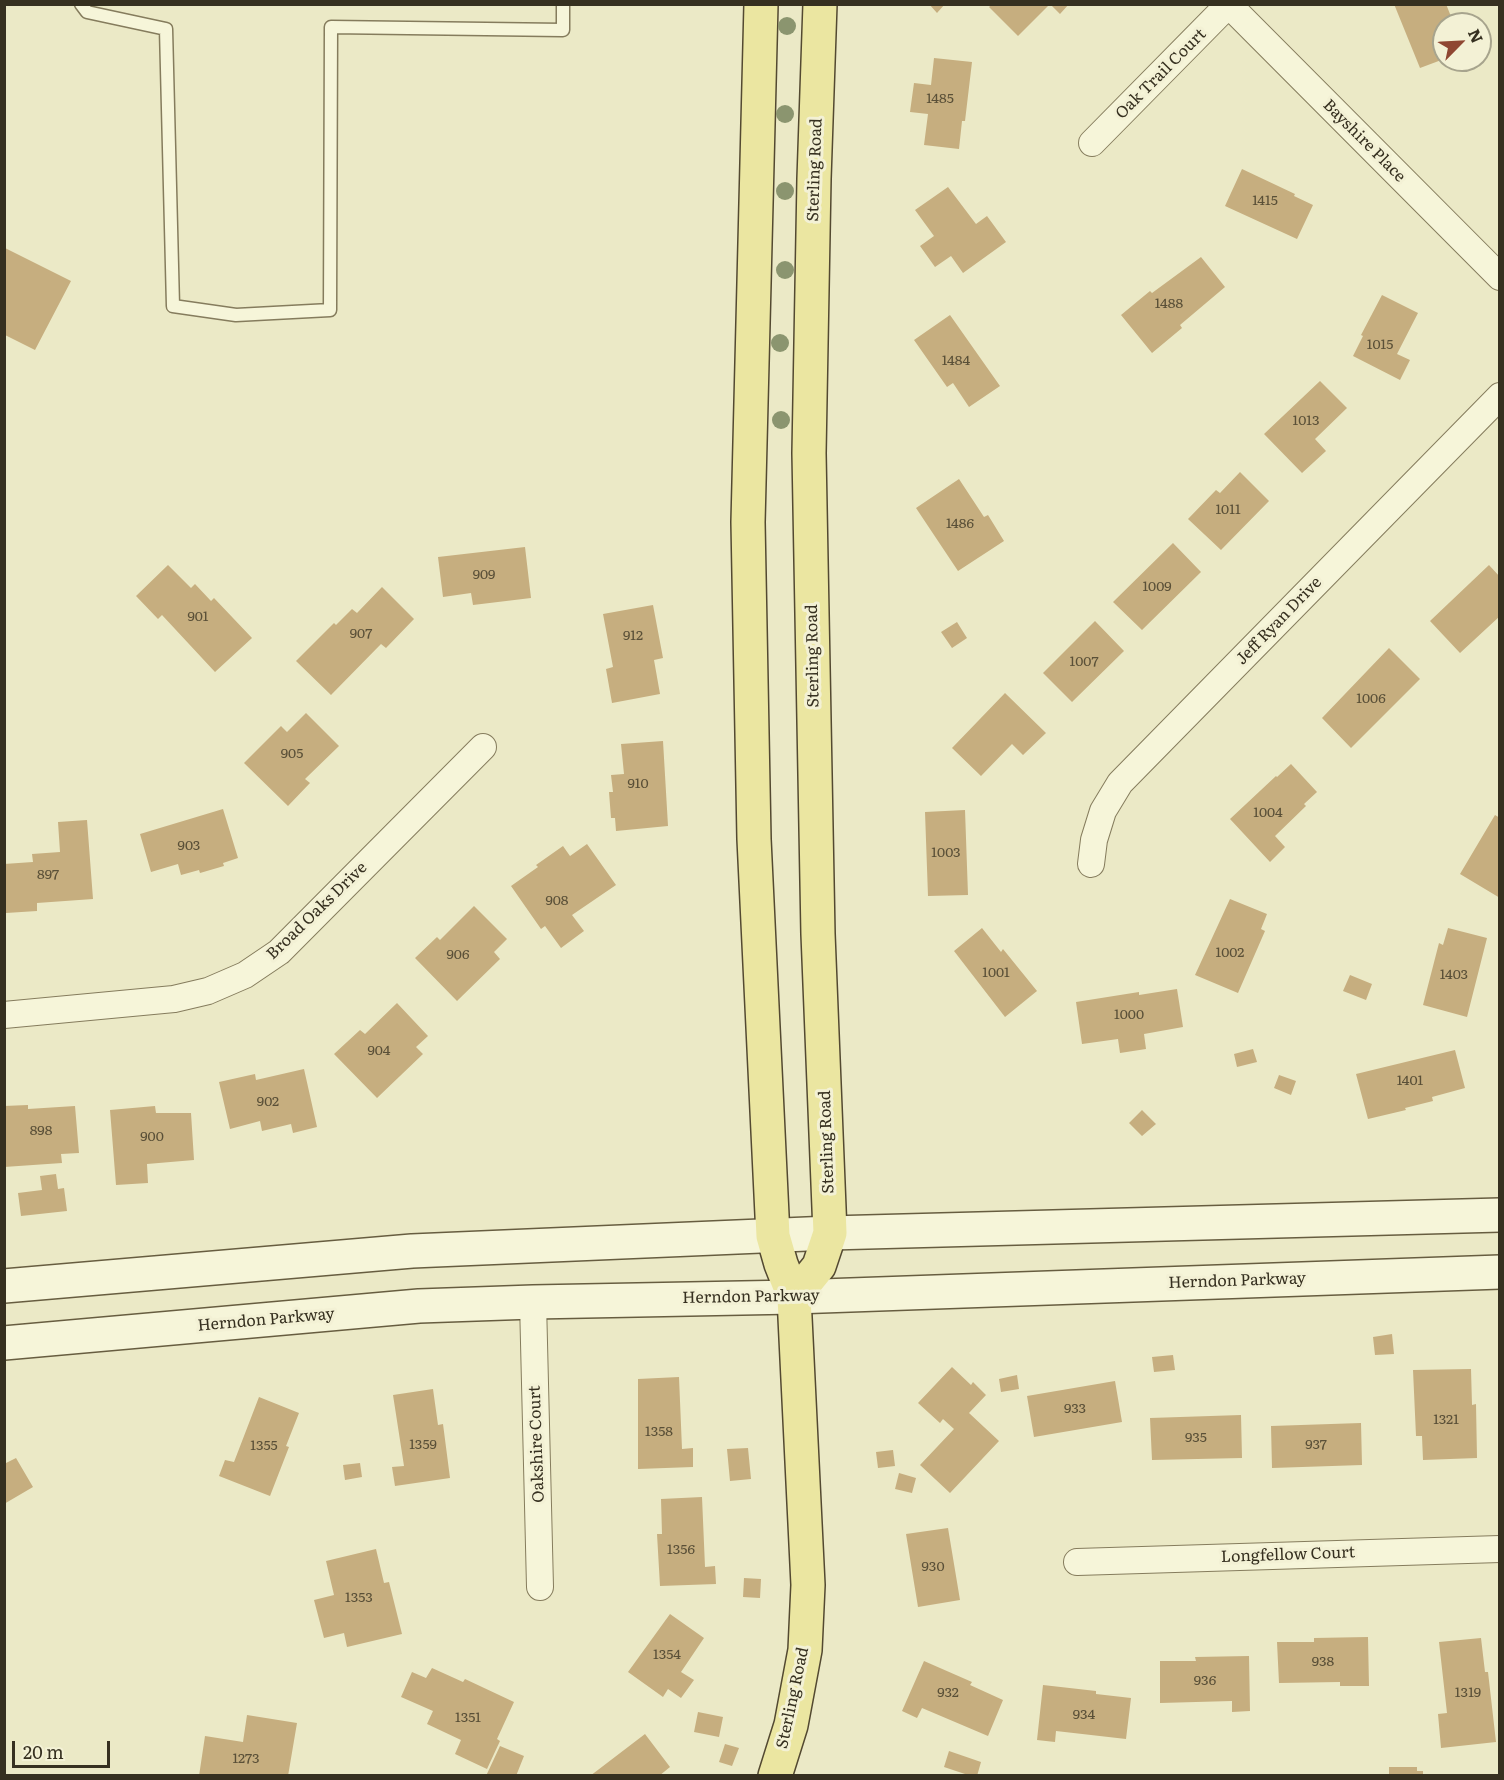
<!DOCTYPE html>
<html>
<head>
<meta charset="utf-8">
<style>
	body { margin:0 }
	#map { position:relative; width:1504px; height:1780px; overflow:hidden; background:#ebe9c6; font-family:Literata,serif }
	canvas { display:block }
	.frame { position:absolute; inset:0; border:6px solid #363020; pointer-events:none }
	.north { position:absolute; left:1432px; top:12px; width:60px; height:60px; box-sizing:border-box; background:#f3f1d5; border:2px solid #a7a48d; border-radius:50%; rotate:66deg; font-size:16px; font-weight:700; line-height:24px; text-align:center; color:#363020 }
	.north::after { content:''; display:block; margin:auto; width:21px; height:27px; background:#8f4732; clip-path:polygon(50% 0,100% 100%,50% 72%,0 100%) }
	.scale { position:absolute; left:12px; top:1741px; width:98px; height:27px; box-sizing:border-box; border:3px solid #363020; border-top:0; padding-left:8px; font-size:18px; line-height:21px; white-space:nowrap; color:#363020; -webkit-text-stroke:4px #f3f1d5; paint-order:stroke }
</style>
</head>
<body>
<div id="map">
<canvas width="1504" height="1780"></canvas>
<div class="frame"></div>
<div class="north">N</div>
<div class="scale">20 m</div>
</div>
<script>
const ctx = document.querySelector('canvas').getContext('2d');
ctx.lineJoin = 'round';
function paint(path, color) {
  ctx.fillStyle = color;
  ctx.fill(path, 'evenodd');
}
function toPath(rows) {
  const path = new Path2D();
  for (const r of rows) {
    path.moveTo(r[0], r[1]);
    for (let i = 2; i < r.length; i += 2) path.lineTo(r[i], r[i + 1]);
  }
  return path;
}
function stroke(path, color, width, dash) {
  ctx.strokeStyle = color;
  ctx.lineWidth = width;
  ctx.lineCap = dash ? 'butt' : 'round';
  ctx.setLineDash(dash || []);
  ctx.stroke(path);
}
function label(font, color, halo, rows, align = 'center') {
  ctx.font = font + ' Literata,serif';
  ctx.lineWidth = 6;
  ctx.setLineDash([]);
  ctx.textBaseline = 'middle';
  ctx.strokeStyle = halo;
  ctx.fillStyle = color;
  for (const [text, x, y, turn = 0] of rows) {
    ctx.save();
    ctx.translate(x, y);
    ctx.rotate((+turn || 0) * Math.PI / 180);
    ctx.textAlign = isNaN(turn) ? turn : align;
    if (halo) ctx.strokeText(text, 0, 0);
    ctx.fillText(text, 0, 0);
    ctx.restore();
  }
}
paint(toPath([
	[929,4,945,4,937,13],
	[992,4,1050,4,1018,36,989,7],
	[1050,4,1069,4,1060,14],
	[1394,4,1446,4,1454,24,1444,24,1444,59,1420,68],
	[934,58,972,62,965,121,962,121,959,149,924,145,928,114,910,112,914,83,931,85],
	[1242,169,1295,194,1294,196,1313,205,1297,239,1225,206],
	[948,187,976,224,987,216,1006,242,963,273,951,256,935,267,920,246,934,236,915,210],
	[5,248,71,281,35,350,5,335],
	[1201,257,1225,287,1180,325,1182,328,1152,353,1121,315,1150,291,1152,293],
	[1382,295,1418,313,1397,354,1410,360,1400,380,1353,356,1363,336,1361,335],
	[950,315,1000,386,969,407,953,383,947,387,914,340],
	[1320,381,1347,408,1315,439,1326,451,1302,473,1264,434],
	[1240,472,1269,501,1221,550,1188,519,1216,490,1220,493],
	[959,479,984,517,988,515,1004,541,958,571,916,508],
	[1173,543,1201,572,1142,630,1113,602],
	[525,547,531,598,473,605,471,593,443,597,438,557],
	[168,565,191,588,195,584,211,601,214,598,252,638,215,672,162,615,158,619,136,596],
	[1489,565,1500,577,1500,616,1460,653,1430,621],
	[382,587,414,619,386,648,381,644,331,695,296,661,334,623,336,625,352,609,357,613],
	[653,605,663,658,654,660,660,694,612,703,606,669,613,667,603,614],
	[1095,621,1124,651,1072,702,1043,673],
	[957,622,967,638,952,648,941,632],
	[1389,648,1420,679,1351,748,1322,718],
	[1005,693,1046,733,1023,755,1012,744,981,776,952,748],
	[306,713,339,746,305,779,310,783,288,806,244,763,281,726,287,732],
	[663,741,668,826,616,831,615,818,611,818,609,792,613,792,611,775,624,774,621,744],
	[1291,764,1317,792,1304,804,1306,806,1275,836,1285,847,1270,862,1230,819,1276,776,1277,777],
	[223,809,238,858,223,863,224,866,200,873,199,870,181,875,178,864,151,872,140,834],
	[965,810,968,895,928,896,925,812],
	[1495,815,1500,818,1500,898,1460,874],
	[87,820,93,899,37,903,37,911,6,913,4,864,33,862,32,854,60,852,58,822],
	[587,844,616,885,572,915,584,931,561,948,545,926,541,929,511,886,538,867,536,865,563,846,570,856],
	[1230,899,1267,914,1261,929,1265,931,1238,993,1195,975],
	[474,906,507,939,494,952,500,959,457,1001,415,958,437,937,440,940],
	[982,928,1001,952,1003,949,1037,991,1005,1017,954,951],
	[1448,928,1487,938,1467,1017,1423,1005,1439,943,1443,945],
	[1350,975,1372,984,1366,1000,1343,991],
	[1177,989,1183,1027,1144,1034,1146,1049,1120,1053,1118,1039,1082,1044,1076,1002,1139,992,1139,995],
	[397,1003,428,1036,416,1047,423,1054,377,1098,334,1054,360,1030,365,1034],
	[1253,1049,1257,1062,1237,1067,1234,1054],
	[1455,1050,1465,1088,1432,1097,1433,1101,1405,1108,1406,1110,1368,1119,1356,1074],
	[304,1069,317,1127,293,1133,291,1124,262,1131,260,1121,230,1129,219,1082,255,1074,256,1080],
	[1279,1075,1296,1081,1291,1095,1274,1088],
	[28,1105,28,1109,75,1106,79,1153,61,1154,62,1163,4,1167,4,1106],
	[155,1106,156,1113,191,1113,194,1160,147,1164,148,1183,116,1185,110,1110],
	[1142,1110,1156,1124,1142,1136,1129,1123],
	[56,1174,58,1189,64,1188,67,1211,21,1216,18,1193,42,1190,40,1176],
	[1392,1334,1394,1354,1375,1355,1373,1337],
	[1173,1355,1175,1370,1154,1372,1152,1357],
	[952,1367,971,1385,973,1382,986,1395,969,1413,999,1441,950,1493,920,1465,954,1429,943,1419,940,1423,918,1403],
	[1471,1369,1472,1405,1476,1404,1477,1458,1423,1460,1422,1436,1416,1436,1413,1370],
	[1017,1375,1019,1389,1001,1392,999,1379],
	[679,1377,682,1449,693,1448,693,1467,638,1469,638,1379],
	[1115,1381,1122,1422,1034,1437,1027,1396],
	[433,1389,438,1425,443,1424,450,1478,395,1486,392,1467,404,1466,393,1395],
	[259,1397,299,1413,286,1446,289,1447,270,1496,219,1476,225,1460,234,1462],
	[1241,1415,1242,1458,1152,1460,1150,1418],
	[1361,1423,1362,1465,1272,1468,1271,1426],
	[748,1448,751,1479,730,1481,727,1449],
	[893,1450,895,1466,878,1468,876,1452],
	[16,1458,33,1487,4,1504,4,1464],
	[360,1463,362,1477,345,1480,343,1465],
	[899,1473,916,1478,912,1493,895,1489],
	[702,1497,705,1567,715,1566,716,1584,660,1586,657,1534,662,1534,661,1499],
	[948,1528,960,1600,918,1607,906,1534],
	[376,1549,384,1583,389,1582,402,1634,347,1647,344,1633,324,1638,314,1600,334,1595,326,1561],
	[744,1578,761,1579,760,1598,743,1597],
	[670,1614,704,1638,681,1672,694,1680,681,1698,668,1689,663,1697,628,1672],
	[1368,1637,1369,1686,1340,1686,1340,1682,1279,1683,1277,1642,1314,1642,1314,1638],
	[1481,1638,1485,1672,1488,1672,1496,1742,1441,1748,1438,1714,1447,1713,1439,1642],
	[1249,1656,1250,1711,1232,1712,1232,1701,1160,1703,1160,1661,1196,1661,1195,1657],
	[924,1661,972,1682,970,1685,1003,1700,988,1736,922,1708,917,1718,902,1711],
	[432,1668,463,1682,465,1679,514,1702,497,1739,500,1741,487,1769,455,1754,461,1740,427,1724,433,1711,401,1697,412,1672,426,1678],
	[1043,1685,1096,1691,1096,1694,1131,1698,1126,1739,1056,1731,1055,1742,1037,1740],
	[698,1712,723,1717,719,1737,694,1732],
	[247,1715,297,1723,288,1776,199,1776,205,1736,243,1742],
	[645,1734,670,1767,659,1776,590,1776],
	[725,1744,739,1748,732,1766,719,1762],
	[500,1746,524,1756,516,1776,486,1776],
	[949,1751,981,1762,977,1776,971,1776,944,1767],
	[1389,1767,1417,1767,1417,1771,1423,1771,1423,1776,1389,1776]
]), '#c6ae7f');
const service = toPath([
	[81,4,87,12,166,29,173,306,236,315,330,310,331,27,563,30,563,4]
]);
const minor = toPath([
	[1229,5,1500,277],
	[1092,143,1229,4],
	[1091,864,1094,840,1103,811,1120,783,1500,396],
	[4,1015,174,999,208,991,245,975,279,952,483,747],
	[533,1302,540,1587],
	[1077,1562,1500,1549]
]);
const secondary = toPath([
	[4,1286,412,1251,830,1233,1500,1215],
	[4,1343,419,1306,533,1302,794,1297,1500,1272]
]);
const primary = toPath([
	[761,4,748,522,754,839,773,1236,781,1264,794,1297,808,1585,805,1650,791,1725,775,1776],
	[794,1297,819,1266,830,1233,818,934,809,453,814,179,820,4]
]);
stroke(service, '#857c5d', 15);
stroke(minor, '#857c5d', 28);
stroke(secondary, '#675d40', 36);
stroke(primary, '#534931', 36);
stroke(service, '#f6f5d9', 12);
stroke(minor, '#f6f5d9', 26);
stroke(secondary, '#f6f5d9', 33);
stroke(primary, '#ebe6a1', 33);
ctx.fillStyle = '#8b956f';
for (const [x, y] of [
	[787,26],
	[785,114],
	[785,191],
	[785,270],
	[780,343],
	[781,420]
]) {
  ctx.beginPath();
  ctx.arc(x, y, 9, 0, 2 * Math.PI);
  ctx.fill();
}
label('14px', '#5a5038', null, [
	["1485",940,99],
	["1415",1265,201],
	["1488",1169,304],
	["1015",1380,345],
	["1484",956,361],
	["1013",1306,421],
	["1011",1228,510],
	["1486",960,524],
	["909",484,575],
	["1009",1157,587],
	["901",198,617],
	["907",361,634],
	["912",633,636],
	["1007",1084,662],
	["1006",1371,699],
	["905",292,754],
	["910",638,784],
	["1004",1268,813],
	["903",189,846],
	["1003",946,853],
	["897",48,875],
	["908",557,901],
	["1002",1230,953],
	["906",458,955],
	["1001",996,973],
	["1403",1454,975],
	["1000",1129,1015],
	["904",379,1051],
	["1401",1410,1081],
	["902",268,1102],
	["898",41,1131],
	["900",152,1137],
	["933",1075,1409],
	["1321",1446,1420],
	["1358",659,1432],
	["935",1196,1438],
	["1359",423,1445],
	["937",1316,1445],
	["1355",264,1446],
	["1356",681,1550],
	["930",933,1567],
	["1353",359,1598],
	["1354",667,1655],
	["938",1323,1662],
	["936",1205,1681],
	["932",948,1693],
	["1319",1468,1693],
	["934",1084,1715],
	["1351",468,1718],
	["1273",246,1759]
]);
label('16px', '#363020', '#f3f1d5', [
	["Oak Trail Court",1161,74,-45],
	["Bayshire Place",1364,141,45],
	["Sterling Road",815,170,-88],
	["Jeff Ryan Drive",1279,621,-46],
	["Sterling Road",813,656,-91],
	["Broad Oaks Drive",317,911,-44],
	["Sterling Road",827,1142,-92],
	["Herndon Parkway",1237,1281,-2],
	["Herndon Parkway",751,1297,-1],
	["Herndon Parkway",266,1320,-5],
	["Oakshire Court",537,1444,-92],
	["Longfellow Court",1288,1555,-2],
	["Sterling Road",793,1698,-78]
]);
</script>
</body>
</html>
